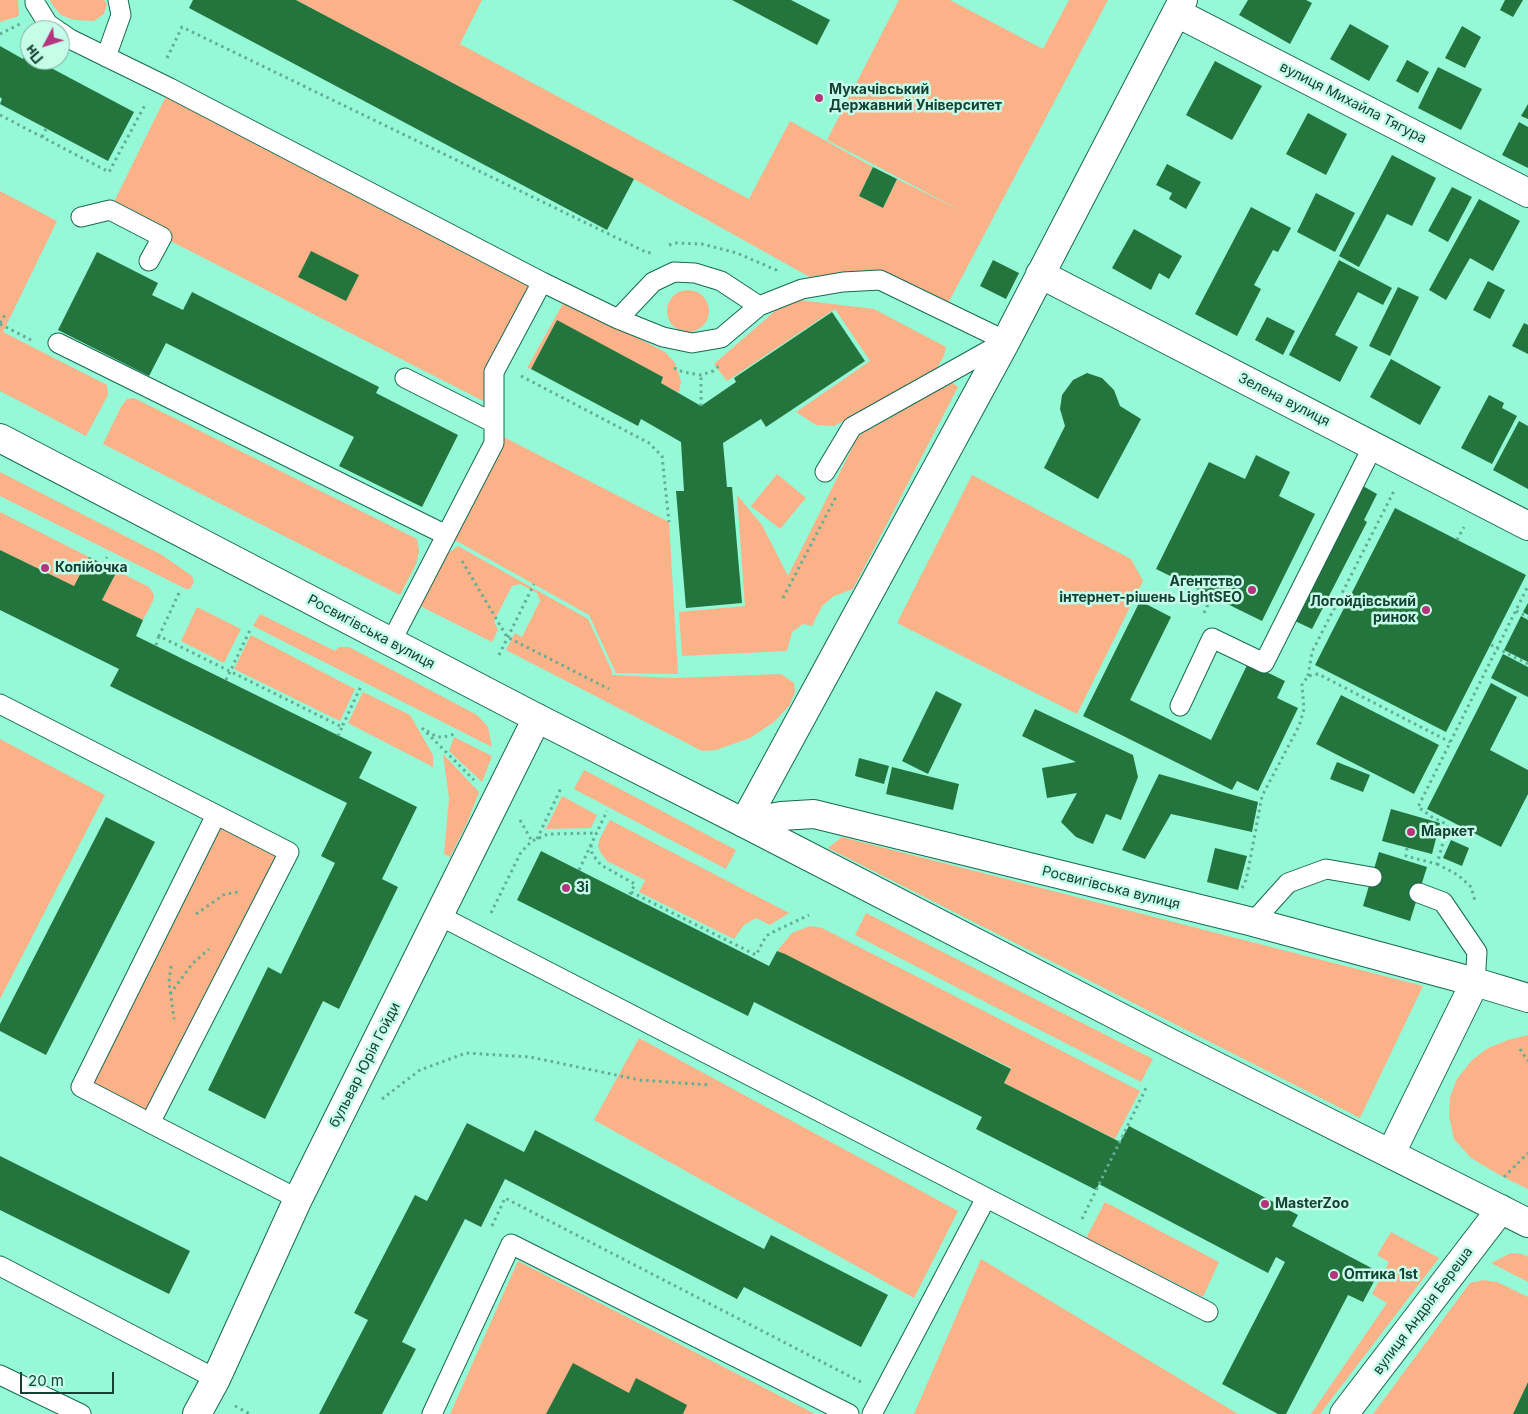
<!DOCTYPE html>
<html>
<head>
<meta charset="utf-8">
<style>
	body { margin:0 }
	#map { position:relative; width:1528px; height:1414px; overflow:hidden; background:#95f8d7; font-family:Inter,sans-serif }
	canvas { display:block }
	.north { position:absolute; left:20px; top:20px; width:50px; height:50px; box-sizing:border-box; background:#c5fde8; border:1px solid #7fb1a0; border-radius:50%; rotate:230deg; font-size:14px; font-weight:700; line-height:20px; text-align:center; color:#164033 }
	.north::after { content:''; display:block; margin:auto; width:18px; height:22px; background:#b5347d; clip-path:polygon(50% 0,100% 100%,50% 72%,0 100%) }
	.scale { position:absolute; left:20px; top:1372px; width:94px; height:22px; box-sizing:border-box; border:2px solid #164033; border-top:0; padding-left:6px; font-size:15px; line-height:18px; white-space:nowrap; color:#164033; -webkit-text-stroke:4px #c5fde8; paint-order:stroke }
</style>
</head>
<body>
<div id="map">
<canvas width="1528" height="1414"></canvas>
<div class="north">Пн</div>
<div class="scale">20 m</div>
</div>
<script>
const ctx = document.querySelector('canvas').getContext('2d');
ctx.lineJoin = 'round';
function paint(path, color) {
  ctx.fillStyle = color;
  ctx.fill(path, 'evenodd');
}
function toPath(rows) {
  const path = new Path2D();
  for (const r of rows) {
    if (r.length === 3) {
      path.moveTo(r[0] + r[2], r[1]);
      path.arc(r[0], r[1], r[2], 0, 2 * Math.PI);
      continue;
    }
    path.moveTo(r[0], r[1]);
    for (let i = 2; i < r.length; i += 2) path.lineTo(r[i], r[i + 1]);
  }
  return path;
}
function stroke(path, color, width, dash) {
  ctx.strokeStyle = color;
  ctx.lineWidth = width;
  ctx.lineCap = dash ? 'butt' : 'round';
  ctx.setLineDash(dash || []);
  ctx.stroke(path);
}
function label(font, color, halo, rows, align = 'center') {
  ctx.font = font + ' Inter,sans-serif';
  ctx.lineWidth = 5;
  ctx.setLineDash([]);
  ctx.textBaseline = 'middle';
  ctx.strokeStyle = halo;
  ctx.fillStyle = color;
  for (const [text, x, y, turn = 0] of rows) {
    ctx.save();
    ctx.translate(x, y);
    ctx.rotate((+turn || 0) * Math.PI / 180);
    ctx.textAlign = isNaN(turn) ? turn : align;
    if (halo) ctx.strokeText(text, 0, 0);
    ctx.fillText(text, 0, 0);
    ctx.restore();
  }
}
paint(toPath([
	[0,0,18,0,19,16,0,22],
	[50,0,104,0,107,4,104,14,94,21,74,20,61,15,51,3],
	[296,0,482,0,460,44,749,199,790,121,873,167,859,196,883,208,897,179,962,211,827,140,899,0,950,0,1043,49,1069,0,1108,0,944,311,880,280,824,285,634,179],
	[170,88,542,282,494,372,493,406,110,210],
	[0,191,57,221,3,332,107,385,108,395,86,436,0,391],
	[688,311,21],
	[565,300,665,352,675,363,681,381,679,393,661,383,663,377,557,321,531,369,527,368],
	[799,300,874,309,946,347,944,356,935,371,834,426,816,425,796,412,870,361,835,309,727,381,714,364,775,311],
	[953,383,958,387,853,589,834,596,822,606,812,626,803,624,792,632,787,651,682,656,679,612,745,606,737,495,762,525,788,576,858,436,940,389],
	[134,398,417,539,419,551,416,564,400,595,103,444,121,407,127,399],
	[494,432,669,522,678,674,616,673,589,615,446,535],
	[0,472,162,555,192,576,194,582,190,589,186,589,0,496],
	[777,474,806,498,780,529,751,506],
	[972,475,1131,559,1143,581,1077,714,897,623],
	[0,512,89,557,74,586,0,550],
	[458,546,588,619,612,671,612,675,674,678,781,674,794,683,795,692,789,706,774,722,750,738,716,750,702,751,506,650,515,633,522,637,540,601,537,593,520,584,512,586,494,621,498,630,492,642,420,606,447,554],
	[117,571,149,587,154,595,153,601,143,620,102,600],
	[197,607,241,629,224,663,181,641],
	[260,614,335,651,339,647,349,647,477,715,488,727,492,747,253,626],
	[251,635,355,689,340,721,234,669],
	[363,692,410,715,433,755,433,767,348,723],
	[454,737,492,756,482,782,449,751],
	[0,739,105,795,0,999],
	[443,754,479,792,467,823,450,857,444,854,449,798],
	[584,770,736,850,726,869,574,789],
	[562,796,597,815,591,828,546,829],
	[216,815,289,852,150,1123,81,1087],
	[610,820,789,913,770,925,756,918,744,925,734,939,639,892,645,880,607,861,601,853,598,846,600,838],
	[842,837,1010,880,1423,986,1360,1118,828,848],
	[866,913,1153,1059,1141,1082,855,935],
	[810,926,822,928,1140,1091,1115,1139,1004,1083,1011,1068,777,951,792,933],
	[1528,1035,1528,1189,1503,1177,1471,1158,1454,1139,1449,1116,1450,1097,1457,1079,1472,1060,1488,1048,1508,1040],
	[639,1038,958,1211,914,1298,594,1120],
	[1105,1202,1219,1262,1203,1297,1086,1238],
	[1391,1232,1439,1258,1320,1414,1311,1414,1387,1303,1372,1294,1389,1262,1377,1255],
	[1511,1253,1522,1254,1528,1257,1528,1282,1491,1263],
	[981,1259,1238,1414,914,1414],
	[518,1261,815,1414,450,1414],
	[1483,1280,1497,1282,1528,1297,1528,1382,1513,1414,1373,1414,1470,1283]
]), '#fcb289');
paint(toPath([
	[193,0,296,0,634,179,607,230,189,8],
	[732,0,791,0,830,20,817,45],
	[1248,0,1306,0,1312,3,1290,44,1239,15],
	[1505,0,1523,0,1513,17,1500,10],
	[1350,24,1389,46,1369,81,1330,59],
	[1462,26,1481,37,1465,68,1445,58],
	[0,46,23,59,25,54,30,57,30,60,36,60,134,112,108,161,0,104,2,99,0,97],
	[1407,60,1429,72,1418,93,1396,81],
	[1215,61,1262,86,1232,140,1186,115],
	[1438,67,1482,89,1461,130,1418,108],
	[1528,104,1528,119,1521,116],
	[1308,113,1347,134,1326,175,1286,154],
	[1519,122,1528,127,1528,168,1502,155],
	[1392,155,1436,178,1412,226,1387,214,1359,267,1339,256],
	[1167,164,1201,182,1186,209,1169,199,1172,193,1156,185],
	[873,167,897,179,883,208,859,196],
	[1452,187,1472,197,1448,242,1428,231],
	[1316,193,1355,213,1335,252,1297,232],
	[1479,199,1520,221,1493,271,1470,258,1446,300,1429,290],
	[1251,207,1291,228,1278,252,1273,250,1254,285,1261,289,1237,336,1195,314],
	[1134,229,1182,256,1169,279,1159,273,1151,290,1112,268],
	[311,251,359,275,346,301,298,277],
	[97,252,158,283,152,295,183,310,192,292,379,387,376,393,458,435,422,507,339,466,354,437,166,343,149,376,58,330],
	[993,260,1019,273,1006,299,980,286],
	[1339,260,1392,288,1383,305,1358,292,1335,335,1358,347,1340,382,1289,355],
	[1488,281,1505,290,1490,319,1473,310],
	[1398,287,1419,297,1390,356,1369,346],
	[832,312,865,361,766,427,761,419,723,443,727,487,732,487,742,603,686,608,676,491,684,491,681,442,641,419,638,426,531,369,557,320,663,377,661,383,701,406,736,382,734,378],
	[1267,317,1295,331,1283,355,1255,340],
	[1524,323,1528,325,1528,354,1512,346],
	[1391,359,1441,387,1420,425,1370,397],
	[1087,373,1102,378,1114,390,1120,406,1141,419,1098,499,1044,468,1065,426,1060,409,1062,395,1073,380],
	[1489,395,1504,403,1502,408,1517,416,1492,464,1461,448],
	[1519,421,1528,426,1528,489,1493,470],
	[1256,455,1290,472,1279,496,1315,514,1262,621,1156,569,1209,462,1245,479],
	[1363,486,1377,494,1364,520,1367,522,1312,629,1295,621],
	[1395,508,1526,575,1446,732,1315,665],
	[0,550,74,586,89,557,117,571,102,600,143,620,136,636,372,752,359,778,417,807,382,879,398,887,339,1009,323,1001,265,1119,208,1090,268,967,281,974,335,863,321,856,347,803,110,686,119,669,0,610],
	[1140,601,1171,617,1130,700,1211,740,1248,663,1285,681,1277,698,1298,708,1258,791,1237,781,1232,790,1083,716],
	[1528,603,1528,615,1523,612],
	[1521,616,1528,620,1528,662,1504,650],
	[1503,654,1528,667,1528,697,1491,678],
	[1491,683,1517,697,1490,750,1528,770,1528,794,1501,847,1427,809],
	[936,691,962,704,928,774,902,761],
	[1341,695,1439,745,1414,794,1316,744],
	[1035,709,1133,755,1138,777,1121,820,1106,814,1093,844,1076,837,1061,822,1077,793,1047,798,1042,768,1076,762,1022,736],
	[859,758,889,766,884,784,855,776],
	[1337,762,1370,775,1363,792,1330,779],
	[892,767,959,784,953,810,886,794],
	[1159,774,1258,802,1252,832,1171,814,1145,859,1122,850],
	[1391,809,1440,823,1432,854,1382,841],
	[106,817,155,842,46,1055,0,1031,0,1024],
	[1451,840,1469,848,1462,866,1443,858],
	[1215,848,1247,856,1238,890,1207,882],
	[541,851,769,966,777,951,785,954,1011,1069,1004,1083,1120,1142,1129,1126,1298,1215,1292,1226,1379,1272,1363,1302,1348,1295,1286,1414,1278,1414,1222,1384,1285,1262,1276,1257,1268,1273,1099,1184,1096,1190,976,1129,982,1117,754,1002,748,1016,517,900],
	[1379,852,1427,867,1410,921,1363,906],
	[467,1123,524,1152,535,1130,764,1249,771,1235,888,1295,861,1347,744,1287,737,1299,505,1179,481,1227,465,1219,402,1342,416,1349,382,1414,319,1414,368,1320,354,1313,415,1195,427,1201],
	[0,1156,190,1251,169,1294,0,1210],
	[573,1363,629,1393,636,1378,687,1405,683,1414,546,1414],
	[1528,1382,1528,1414,1513,1414]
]), '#24743d');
const lane = toPath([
	[35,0,35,3,48,24,57,30],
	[60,32,70,39,170,88,542,282],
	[106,57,121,15,118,0],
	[81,217,110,210,162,237,149,261],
	[618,319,663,337,692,343,721,338,759,306],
	[58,343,446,535],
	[405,378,494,423],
	[825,472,852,427,1004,342],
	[391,642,494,443,494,372,542,282,618,319,653,282,674,272,695,273,721,281,759,306,802,289,843,282,880,280,1006,341],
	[0,704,289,852,150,1123,298,1199],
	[1180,706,1212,638,1264,663,1373,446],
	[1419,893,1443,902,1477,952,1475,982],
	[440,916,1208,1312],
	[1253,922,1288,883,1326,869,1372,877],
	[150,1123,81,1087,216,815],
	[0,1266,216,1379],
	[0,1375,81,1414],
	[432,1414,511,1244,849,1414],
	[872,1414,986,1198]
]);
const street = toPath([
	[1177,13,1528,193],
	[1040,274,1528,526],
	[744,823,1006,341,1183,0],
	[197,1414,216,1379,298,1199,537,718],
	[1344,1414,1501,1209]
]);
const secondary = toPath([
	[0,438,537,718,744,823,1174,1045,1528,1223],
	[744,823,781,816,814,814,1253,922,1475,982,1528,998],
	[1391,1153,1475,982]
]);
stroke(lane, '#176953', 21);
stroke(street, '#176953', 30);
stroke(secondary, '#176953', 30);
stroke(toPath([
	[0,34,20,24],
	[167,58,182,27,648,253,652,252],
	[0,115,109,172,145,105],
	[42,137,46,129],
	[669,245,675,243,702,244,737,253,776,270,776,272],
	[0,323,5,315],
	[0,324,33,341],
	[674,368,683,372,701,375,713,371,721,364],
	[521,376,649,443,662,456,669,522],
	[701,406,701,375],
	[1457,540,1464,527],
	[462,561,507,637,609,689],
	[103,564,107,557],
	[179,593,159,636,342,727,361,686],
	[783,598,837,495],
	[1516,611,1528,617],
	[1204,613,1212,596],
	[156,645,159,636],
	[1491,645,1528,664],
	[499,655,534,584],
	[1308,676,1312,652,1395,489],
	[226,680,250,630],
	[422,728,474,780],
	[427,731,437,737,444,737,455,734],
	[338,736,342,727],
	[520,820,532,841],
	[537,839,561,788],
	[591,845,592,854,601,865,635,884,629,896],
	[1407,848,1406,856,1437,864,1448,825,1432,817,1418,807,1528,586],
	[1437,864,1458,875,1471,887,1475,901],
	[579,870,607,811],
	[1242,888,1245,883,1248,871,1262,796,1299,726,1304,709,1302,685,1308,676,1318,674,1450,742],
	[631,892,756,955,766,936,777,930,809,915],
	[491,913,521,852,532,841,548,834,597,833],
	[196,914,225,894,239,892],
	[171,966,169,982,174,1019],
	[170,994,192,964,209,949],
	[1520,1049,1528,1061],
	[382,1099,420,1070,466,1053,530,1057,640,1080,710,1085],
	[1504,1177,1528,1153],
	[1082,1219,1146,1088],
	[492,1226,505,1198,861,1382],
	[235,1406,250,1414]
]), '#62ae95', 3, [2.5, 4]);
stroke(lane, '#fff', 19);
stroke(street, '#fff', 28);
stroke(secondary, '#fff', 28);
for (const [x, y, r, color] of [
	[819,98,5,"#b5347d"],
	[45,568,5,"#b5347d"],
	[1252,590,5,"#b5347d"],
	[1426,610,5,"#b5347d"],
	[1411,832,5,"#b5347d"],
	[566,888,5,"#b5347d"],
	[1265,1204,5,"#b5347d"],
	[1334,1275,5,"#b5347d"]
]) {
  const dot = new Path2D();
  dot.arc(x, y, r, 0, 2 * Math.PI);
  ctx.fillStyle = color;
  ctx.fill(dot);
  stroke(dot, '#c5fde8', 2);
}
label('bold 14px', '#164033', '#c5fde8', [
	["Мукачівський",829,90],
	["Державний Університет",829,106],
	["Копійочка",55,568],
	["Агентство",1242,582,"right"],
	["інтернет-рішень LightSEO",1242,598,"right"],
	["Логойдівський",1416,602,"right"],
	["ринок",1416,618,"right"],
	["Маркет",1421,832],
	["3і",576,888],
	["MasterZoo",1275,1204],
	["Оптика 1st",1344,1275]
], 'left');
label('14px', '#164033', '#c5fde8', [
	["вулиця Михайла Тягура",1353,103,27],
	["Зелена вулиця",1284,400,27],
	["Росвигівська вулиця",371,632,28],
	["Росвигівська вулиця",1111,888,14],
	["бульвар Юрія Гойди",365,1065,-63],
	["вулиця Андрія Береша",1423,1311,-53]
]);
</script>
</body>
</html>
